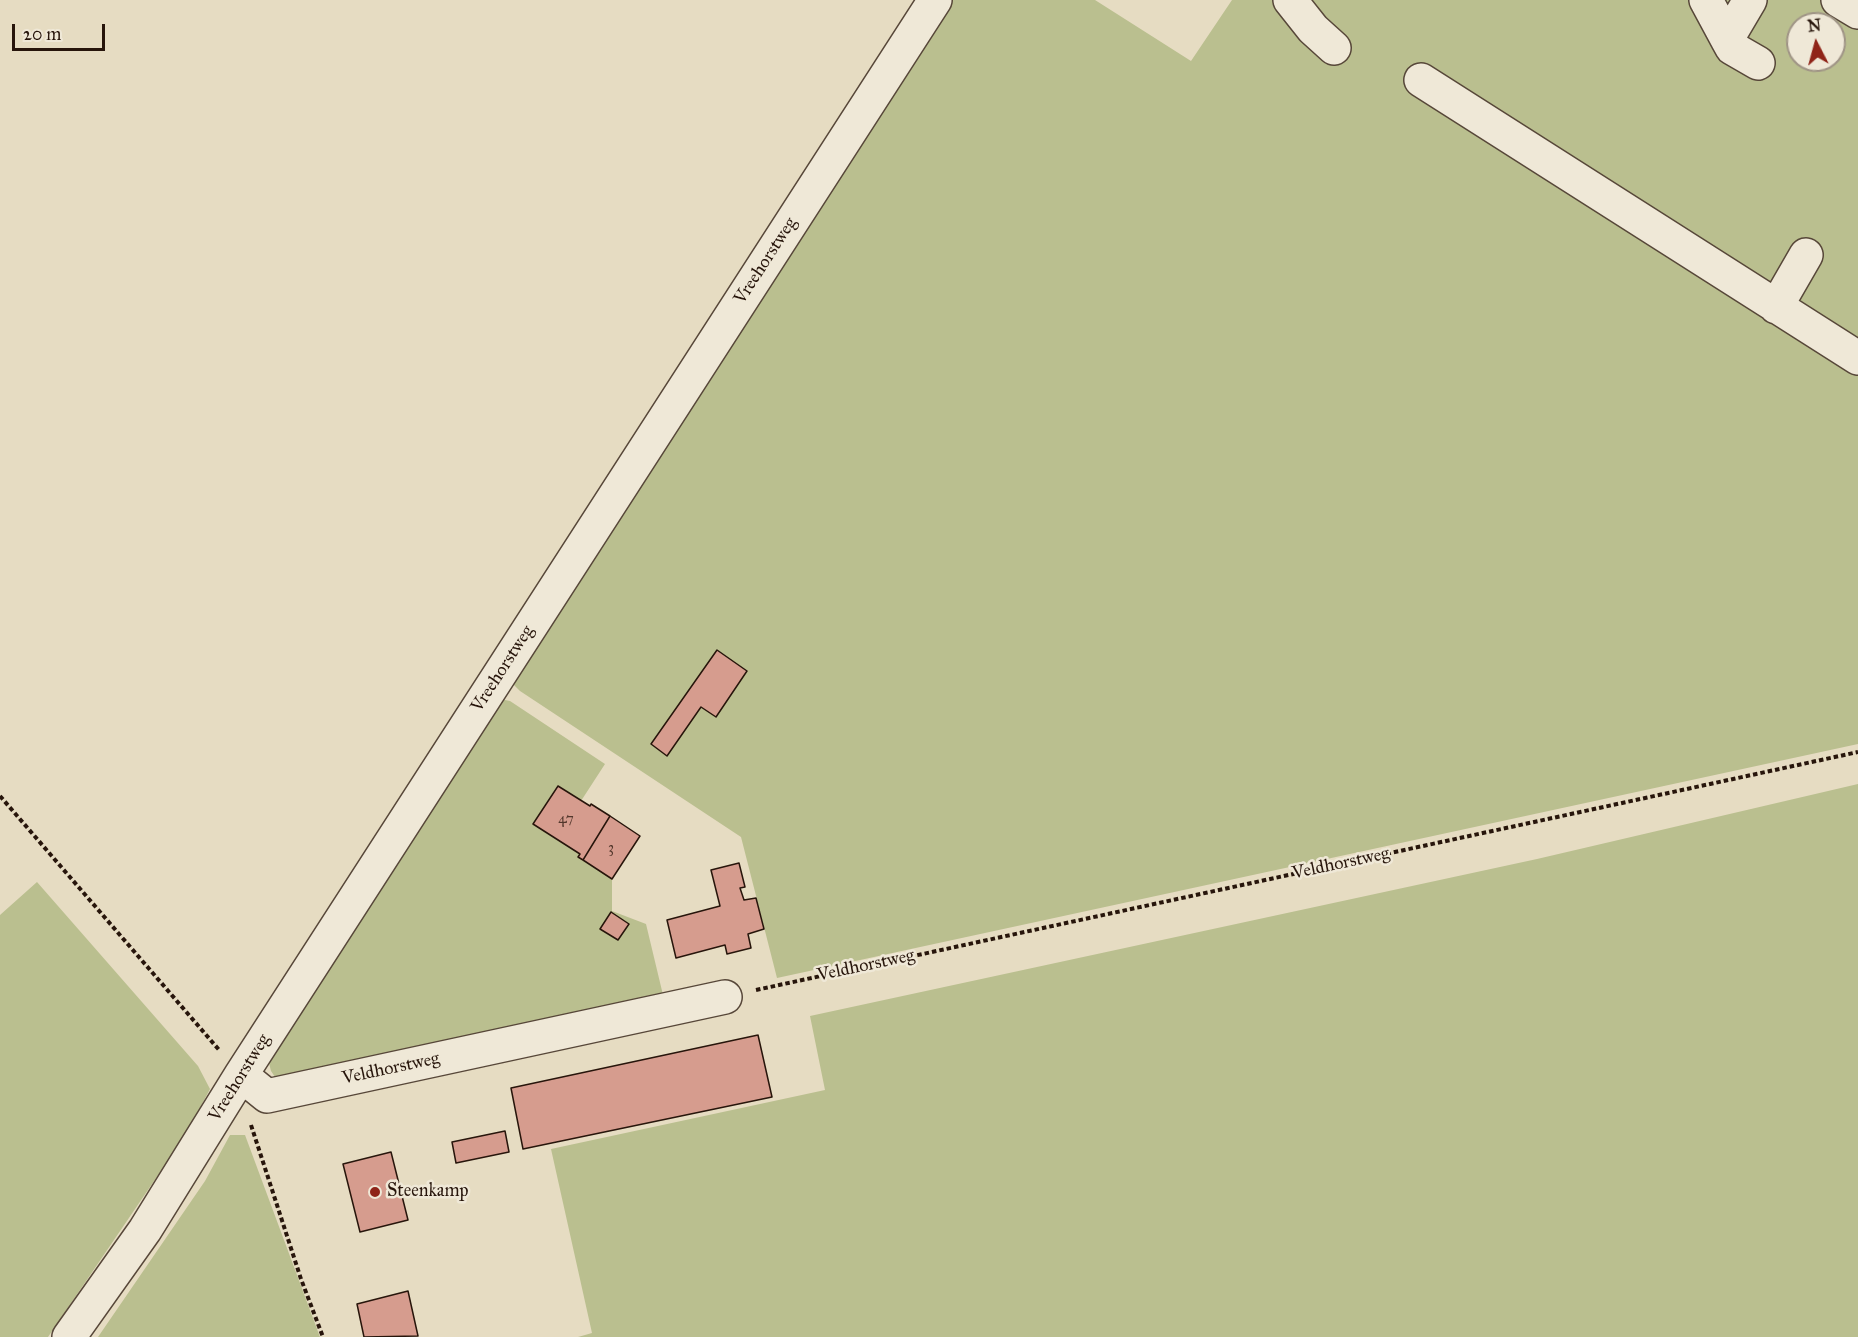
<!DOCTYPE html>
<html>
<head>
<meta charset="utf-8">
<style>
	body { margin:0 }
	#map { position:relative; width:1858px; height:1337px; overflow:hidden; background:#e6dcc2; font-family:"IM FELL Great Primer",serif }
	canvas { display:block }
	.north { position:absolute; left:1786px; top:12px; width:60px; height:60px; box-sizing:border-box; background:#efe8d7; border:2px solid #9f9485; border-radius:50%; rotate:354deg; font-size:16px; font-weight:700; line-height:24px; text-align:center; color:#27150b }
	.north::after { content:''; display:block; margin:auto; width:21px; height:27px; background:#8f2418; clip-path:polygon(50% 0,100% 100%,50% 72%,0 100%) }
	.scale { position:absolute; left:12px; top:24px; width:93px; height:27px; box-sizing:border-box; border:3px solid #27150b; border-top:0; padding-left:8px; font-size:18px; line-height:21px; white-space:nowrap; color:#27150b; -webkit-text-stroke:4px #efe8d7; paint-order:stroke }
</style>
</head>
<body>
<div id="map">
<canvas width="1858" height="1337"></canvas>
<div class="north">N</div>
<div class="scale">20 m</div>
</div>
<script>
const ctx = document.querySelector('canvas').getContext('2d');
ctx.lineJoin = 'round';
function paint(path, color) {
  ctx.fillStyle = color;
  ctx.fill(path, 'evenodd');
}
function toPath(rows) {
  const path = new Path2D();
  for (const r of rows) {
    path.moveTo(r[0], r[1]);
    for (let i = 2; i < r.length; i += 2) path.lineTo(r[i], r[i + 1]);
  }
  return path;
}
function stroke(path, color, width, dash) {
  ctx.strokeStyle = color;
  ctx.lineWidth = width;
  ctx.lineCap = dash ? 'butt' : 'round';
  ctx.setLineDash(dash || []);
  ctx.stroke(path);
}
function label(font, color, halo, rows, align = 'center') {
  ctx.font = font + ' "IM FELL Great Primer",serif';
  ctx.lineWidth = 5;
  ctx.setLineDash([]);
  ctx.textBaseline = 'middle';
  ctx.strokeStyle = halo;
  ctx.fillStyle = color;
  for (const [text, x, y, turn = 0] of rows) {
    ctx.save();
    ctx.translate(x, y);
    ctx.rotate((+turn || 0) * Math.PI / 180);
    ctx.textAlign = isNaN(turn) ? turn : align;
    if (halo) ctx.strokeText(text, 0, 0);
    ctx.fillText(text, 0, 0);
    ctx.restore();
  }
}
paint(toPath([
	[947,0,1095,0,1191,61,1232,0,1858,0,1858,744,777,978,741,837,520,691,514,685,512,675],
	[1798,24,1834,24,1834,60,1798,60],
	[500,699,510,701,605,764,581,801,557,786,533,824,580,854,578,857,612,879,612,911,646,924,663,995,277,1080,271,1071,269,1063,271,1052],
	[1858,784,1858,1337,578,1337,592,1333,551,1149,825,1090,810,1016,1537,859],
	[37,882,198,1066,210,1089,186,1134,48,1337,0,1337,0,915],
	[230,1135,245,1135,320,1337,98,1337,205,1181]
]), '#babf8f');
const building = toPath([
	[717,650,747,671,716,717,701,707,667,756,651,744,717,650],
	[558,786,590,806,591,804,610,816,583,860,578,857,580,854,533,824,558,786],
	[610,816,640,836,612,879,583,860,610,816],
	[739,863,745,887,740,888,744,900,756,898,764,929,748,934,751,948,727,954,725,945,676,958,667,920,720,906,711,870,739,863],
	[611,912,629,924,618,940,600,929,611,912],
	[758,1035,772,1097,523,1149,511,1088,758,1035],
	[505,1131,509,1152,456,1163,452,1142,505,1131],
	[391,1152,408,1220,360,1232,343,1164,391,1152],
	[408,1291,418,1336,364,1337,357,1304,408,1291]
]);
paint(building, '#d69c8e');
stroke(building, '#27150b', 1.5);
const minor = toPath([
	[1290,0,1313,29,1334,48],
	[1706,0,1727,39,1750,0],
	[1838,0,1858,12],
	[1727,39,1732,48,1758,63],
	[1421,80,1858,358],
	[1776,307,1806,255],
	[241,1075,267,1096,725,997],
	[69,1337,145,1230,241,1075,935,0]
]);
stroke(minor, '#574739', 36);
stroke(toPath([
	[0,796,220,1051],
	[756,990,1858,752],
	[251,1125,301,1279,323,1337]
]), '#27150b', 4, [4.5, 3]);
stroke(minor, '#efe8d7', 33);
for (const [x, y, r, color] of [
	[375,1192,6,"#8f2418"]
]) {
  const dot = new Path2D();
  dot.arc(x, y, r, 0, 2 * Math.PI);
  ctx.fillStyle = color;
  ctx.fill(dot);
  stroke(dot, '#efe8d7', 2);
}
label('15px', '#53372c', null, [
	["47",566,819],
	["3",611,848]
]);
label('18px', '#27150b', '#efe8d7', [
	["Vreehorstweg",766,261,-57],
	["Vreehorstweg",503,669,-57],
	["Veldhorstweg",1341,864,-12],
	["Veldhorstweg",866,966,-12],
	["Veldhorstweg",391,1069,-12],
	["Vreehorstweg",240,1078,-58]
]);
label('18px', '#27150b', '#efe8d7', [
	["Steenkamp",387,1192]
], 'left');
</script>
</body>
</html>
